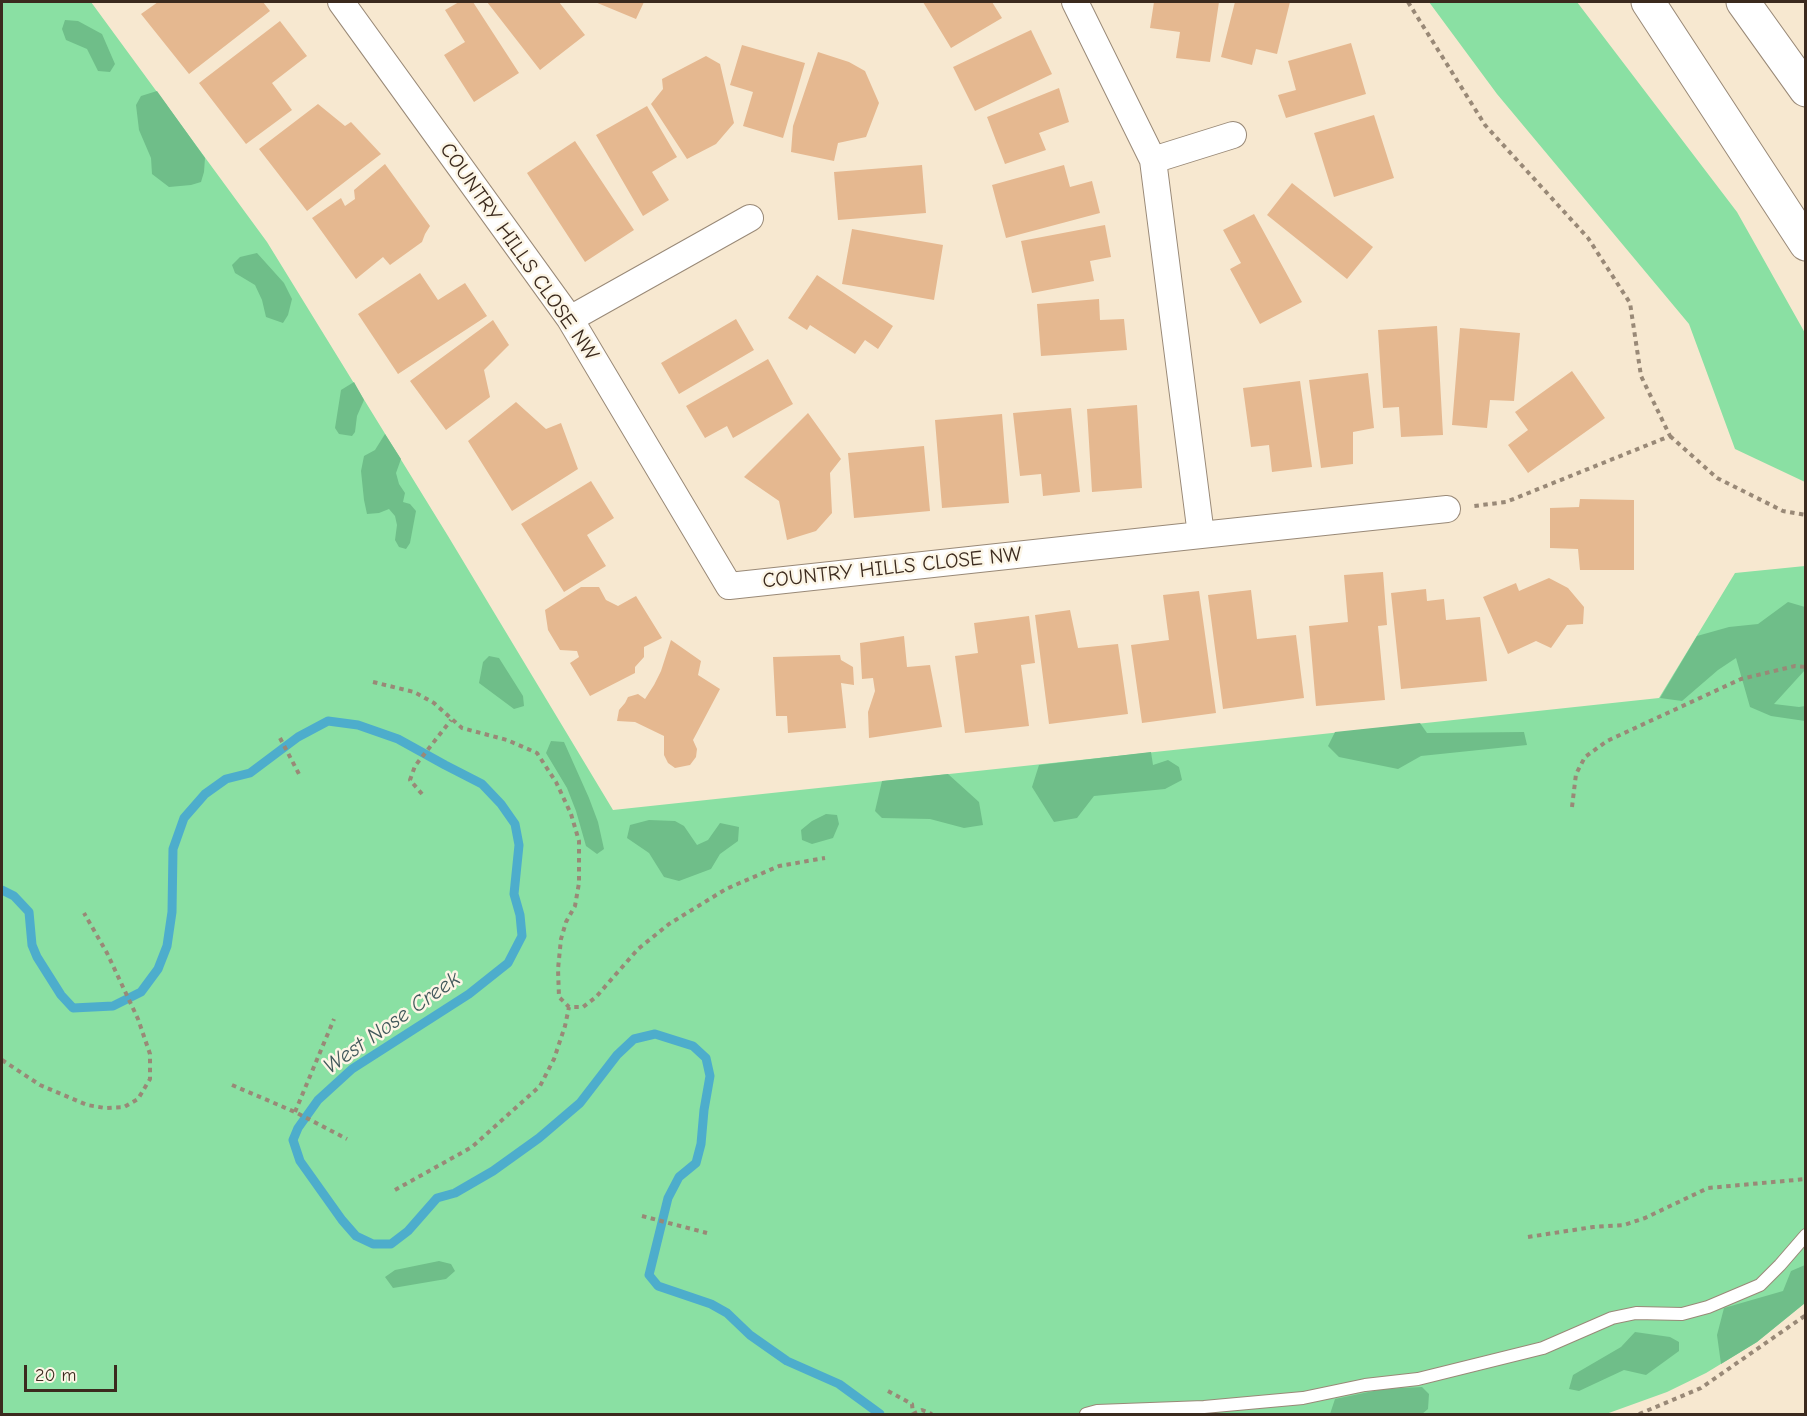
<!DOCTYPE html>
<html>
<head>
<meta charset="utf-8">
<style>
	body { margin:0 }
	#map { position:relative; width:1807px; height:1416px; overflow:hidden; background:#f7e8d0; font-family:"Comic Neue",sans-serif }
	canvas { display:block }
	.frame { position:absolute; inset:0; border:3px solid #3b2a1e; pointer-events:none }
	.scale { position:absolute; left:24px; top:1365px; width:93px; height:27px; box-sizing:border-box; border:3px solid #3b2a1e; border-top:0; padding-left:8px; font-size:18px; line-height:21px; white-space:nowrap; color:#3b2a1e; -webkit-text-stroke:4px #fcf5e5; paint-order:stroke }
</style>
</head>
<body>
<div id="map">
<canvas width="1807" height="1416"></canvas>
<div class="frame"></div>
<div class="scale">20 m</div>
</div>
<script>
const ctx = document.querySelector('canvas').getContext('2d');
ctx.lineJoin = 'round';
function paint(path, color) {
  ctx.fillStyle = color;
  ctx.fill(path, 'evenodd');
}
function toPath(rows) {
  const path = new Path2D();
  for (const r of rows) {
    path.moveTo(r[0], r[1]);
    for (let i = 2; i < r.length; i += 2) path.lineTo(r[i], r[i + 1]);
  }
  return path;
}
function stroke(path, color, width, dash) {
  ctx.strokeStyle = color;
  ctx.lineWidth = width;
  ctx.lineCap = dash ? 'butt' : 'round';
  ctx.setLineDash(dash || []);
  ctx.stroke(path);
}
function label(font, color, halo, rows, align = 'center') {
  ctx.font = font + ' "Comic Neue",sans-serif';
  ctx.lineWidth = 5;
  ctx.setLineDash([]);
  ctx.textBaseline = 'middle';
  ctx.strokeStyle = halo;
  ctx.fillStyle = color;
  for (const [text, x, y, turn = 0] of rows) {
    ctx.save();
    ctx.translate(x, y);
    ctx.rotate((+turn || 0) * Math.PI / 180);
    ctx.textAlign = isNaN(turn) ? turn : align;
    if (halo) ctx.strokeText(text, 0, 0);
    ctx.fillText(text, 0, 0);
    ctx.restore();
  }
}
paint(toPath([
	[2,2,91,2,267,242,448,536,613,810,1659,698,1735,573,1805,566,1805,1303,1757,1342,1706,1373,1667,1392,1606,1414,2,1414],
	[1429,2,1577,2,1737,212,1805,333,1805,482,1735,449,1689,324,1497,94]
]), '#8ae0a3');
paint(toPath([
	[65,20,78,21,102,34,115,64,110,72,98,71,87,49,66,40,62,29],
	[157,91,205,158,204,172,201,182,191,185,169,187,152,174,151,158,139,130,136,105,141,96],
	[257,253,284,283,292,299,288,315,283,323,266,317,262,300,255,285,235,273,232,265,240,257],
	[354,382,364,400,357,416,355,432,352,436,339,434,335,428,341,390],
	[385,434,401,459,396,473,399,484,405,493,403,502,410,504,416,511,410,543,406,549,399,547,395,540,397,525,395,516,389,509,379,513,367,514,364,500,361,471,364,456,375,450],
	[1788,602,1805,607,1805,670,1774,704,1799,707,1805,706,1805,721,1771,716,1750,707,1736,658,1718,670,1682,701,1660,698,1697,636,1729,627,1758,624],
	[489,656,499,658,523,696,524,706,514,709,479,683,483,662],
	[1420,723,1427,733,1524,732,1527,745,1421,756,1398,769,1339,757,1328,746,1335,732],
	[551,741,564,742,589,798,598,822,604,849,597,854,586,846,576,811,567,788,546,753],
	[1151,752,1153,765,1168,760,1179,767,1182,780,1165,789,1094,796,1077,818,1054,822,1032,787,1039,765],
	[948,774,979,802,983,825,964,828,930,819,882,818,875,811,882,781],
	[826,814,837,815,839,824,833,838,812,844,802,840,801,830,812,821],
	[649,820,675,821,684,826,697,845,708,840,720,823,739,827,738,841,720,854,711,869,679,881,664,877,649,853,627,838,630,825],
	[439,1261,451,1264,455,1271,446,1279,393,1288,385,1277,395,1270],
	[1805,1265,1805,1303,1757,1342,1721,1364,1717,1335,1724,1308,1783,1291,1791,1271],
	[1635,1332,1670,1337,1679,1342,1679,1351,1646,1375,1624,1370,1579,1391,1569,1389,1573,1375,1621,1347],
	[1422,1387,1429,1394,1428,1409,1422,1414,1330,1414,1335,1399,1383,1389]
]), '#6fbe89');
stroke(toPath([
	[2,890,14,896,29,912,32,945,37,957,61,995,73,1008,113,1006,141,992,158,969,167,946,172,912,173,849,184,818,205,794,226,779,250,773,298,737,328,721,358,725,398,739,445,765,482,784,501,804,515,824,519,845,514,894,520,915,522,936,508,963,469,994,352,1069,318,1100,298,1128,293,1140,300,1161,342,1220,356,1236,373,1244,391,1244,408,1231,437,1198,455,1193,493,1171,539,1138,580,1103,617,1055,634,1039,655,1034,693,1046,706,1058,710,1076,704,1110,701,1144,696,1163,679,1177,668,1198,649,1275,658,1286,711,1304,727,1313,750,1335,787,1361,839,1384,880,1414]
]), '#4dadcc', 9);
paint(toPath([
	[158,2,263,2,270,11,189,74,141,14],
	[459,2,473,2,519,73,474,102,444,55,465,42,445,10],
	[487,2,559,2,585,35,540,70],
	[595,2,644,2,636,19],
	[923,2,992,2,1002,18,951,48],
	[1154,2,1219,2,1210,62,1176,58,1180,32,1150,28],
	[1235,2,1290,2,1277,54,1256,49,1252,65,1221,57],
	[280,21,307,56,272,83,292,110,246,144,199,83],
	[1031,30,1052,74,975,111,953,67],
	[1351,43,1366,94,1286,118,1278,95,1296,90,1288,61],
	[742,45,805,63,783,138,743,126,753,92,730,85],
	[818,52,849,62,865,71,879,103,866,137,838,143,834,161,791,152,793,126],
	[706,56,720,64,734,123,716,144,687,159,651,104,663,89,662,79],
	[1059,88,1069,122,1039,133,1046,150,1005,164,987,117],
	[318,104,345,126,351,122,381,154,307,211,259,149],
	[647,106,677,157,652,172,669,200,643,216,596,135],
	[1374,115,1394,178,1334,197,1314,133],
	[575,141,634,230,585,262,527,173],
	[385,164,430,226,425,234,422,242,390,265,383,257,356,279,312,218,341,198,345,206,355,199,354,190],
	[922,165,926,213,838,220,834,172],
	[1064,165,1070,187,1092,181,1100,213,1006,238,992,185],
	[1292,183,1373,247,1347,279,1267,215],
	[1254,214,1302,302,1260,324,1230,269,1241,263,1223,230],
	[1105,225,1111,257,1090,261,1094,281,1032,293,1021,241],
	[852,229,943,245,934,300,842,284],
	[420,273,438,300,465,283,487,316,398,374,358,314],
	[817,275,893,326,878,349,865,340,855,354,810,325,807,330,788,318],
	[1099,299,1100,320,1124,319,1127,350,1041,356,1037,304],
	[736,319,754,350,679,394,661,363],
	[493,320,509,345,484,370,490,397,446,430,410,381],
	[1437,326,1443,435,1401,437,1399,407,1383,408,1378,330],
	[1460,328,1520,333,1514,401,1490,400,1487,428,1452,425],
	[768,359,793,404,733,438,727,426,705,438,686,406],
	[1572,371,1605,418,1528,473,1508,445,1528,430,1515,412],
	[1368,373,1374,428,1353,432,1353,464,1321,468,1309,380],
	[1300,381,1312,467,1272,472,1269,445,1251,447,1243,388],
	[516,402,546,429,561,423,578,469,512,511,468,441],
	[1137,405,1142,488,1092,492,1087,409],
	[1071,408,1080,492,1043,496,1041,474,1020,476,1013,413],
	[808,413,841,459,830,473,832,513,816,531,787,540,779,501,744,477],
	[1002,414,1009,503,942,508,935,420],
	[924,446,930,511,854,518,848,453],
	[591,481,614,518,587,535,606,566,564,592,521,524],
	[1580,499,1634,500,1634,570,1580,570,1578,549,1550,548,1550,508,1579,507],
	[1383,572,1387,625,1378,626,1385,700,1316,706,1309,626,1348,622,1344,575],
	[1549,578,1568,588,1584,607,1583,624,1567,625,1551,648,1536,641,1508,654,1483,597,1516,583,1519,591],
	[581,587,599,587,606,600,618,606,636,596,662,638,644,647,644,657,635,667,635,673,590,696,570,663,579,657,577,651,560,650,548,630,545,610],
	[1426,589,1427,601,1444,599,1446,620,1480,617,1487,681,1401,689,1391,593],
	[1251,590,1257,639,1296,635,1304,698,1223,709,1208,595],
	[1199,591,1216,713,1142,723,1131,645,1169,640,1163,595],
	[1070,610,1078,648,1118,644,1128,714,1049,724,1035,615],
	[1029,616,1035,663,1021,665,1029,726,965,733,955,656,978,653,974,623],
	[904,636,907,667,930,665,942,727,869,738,868,712,875,691,873,678,862,679,860,643],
	[671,640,701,661,698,675,720,689,693,740,697,749,696,757,690,765,675,768,668,763,664,755,664,736,635,722,617,721,619,710,625,703,628,697,638,694,645,699,654,685,661,671],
	[840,655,841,660,853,667,854,685,841,683,846,728,788,733,787,716,776,716,773,657]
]), '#e5b890');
const service = toPath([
	[1086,1414,1097,1411,1204,1407,1303,1398,1365,1385,1418,1379,1543,1348,1612,1318,1636,1313,1682,1314,1708,1307,1760,1285,1780,1265,1806,1235]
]);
const minor = toPath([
	[341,2,570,319,729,586,1201,535,1153,160,1075,2],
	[1153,160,1233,135],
	[570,319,750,218],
	[1201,535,1447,509]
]);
const secondary = toPath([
	[1743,2,1806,90]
]);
const primary = toPath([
	[1648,2,1806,244]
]);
stroke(service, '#998977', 14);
stroke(minor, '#998977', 28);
stroke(secondary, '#998977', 35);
stroke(primary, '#998977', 35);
stroke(toPath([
	[1408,2,1485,125,1588,238,1630,303,1641,376,1670,436,1506,502,1474,506],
	[1670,436,1717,478,1783,511,1806,515],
	[373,682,414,692,434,703,462,728,507,740,537,753,556,782,571,814,579,841,579,883,575,906,566,922,561,939,558,969,559,997,569,1007,583,1007,596,997,638,949,669,924,726,889,779,866,825,858],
	[280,738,299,774],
	[422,794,410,780,415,766,451,720],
	[1572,807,1576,774,1585,757,1607,741,1741,679,1795,666,1806,667],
	[2,1060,40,1085,87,1105,105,1108,124,1107,138,1099,150,1079,150,1054,138,1019,107,953,84,913],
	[232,1085,295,1112,347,1139],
	[295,1112,334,1019],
	[395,1190,472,1147,540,1086,554,1059,565,1026,569,1007],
	[642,1216,707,1233],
	[1528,1237,1593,1227,1624,1225,1645,1218,1708,1188,1806,1179],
	[888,1391,912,1404,913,1414],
	[913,1414,922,1410,932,1414],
	[1639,1414,1701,1388,1806,1315]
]), '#998977', 4, [4.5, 4.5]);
stroke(service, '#fff', 12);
stroke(minor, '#fff', 26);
stroke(secondary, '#fff', 33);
stroke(primary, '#fff', 33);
label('21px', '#3b2a1e', '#fcf5e5', [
	["COUNTRY HILLS CLOSE NW",519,252,55],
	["COUNTRY HILLS CLOSE NW",892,568,-6]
]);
label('italic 22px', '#41585b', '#fcf5e5', [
	["West Nose Creek",392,1023,-35]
]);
</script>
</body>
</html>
